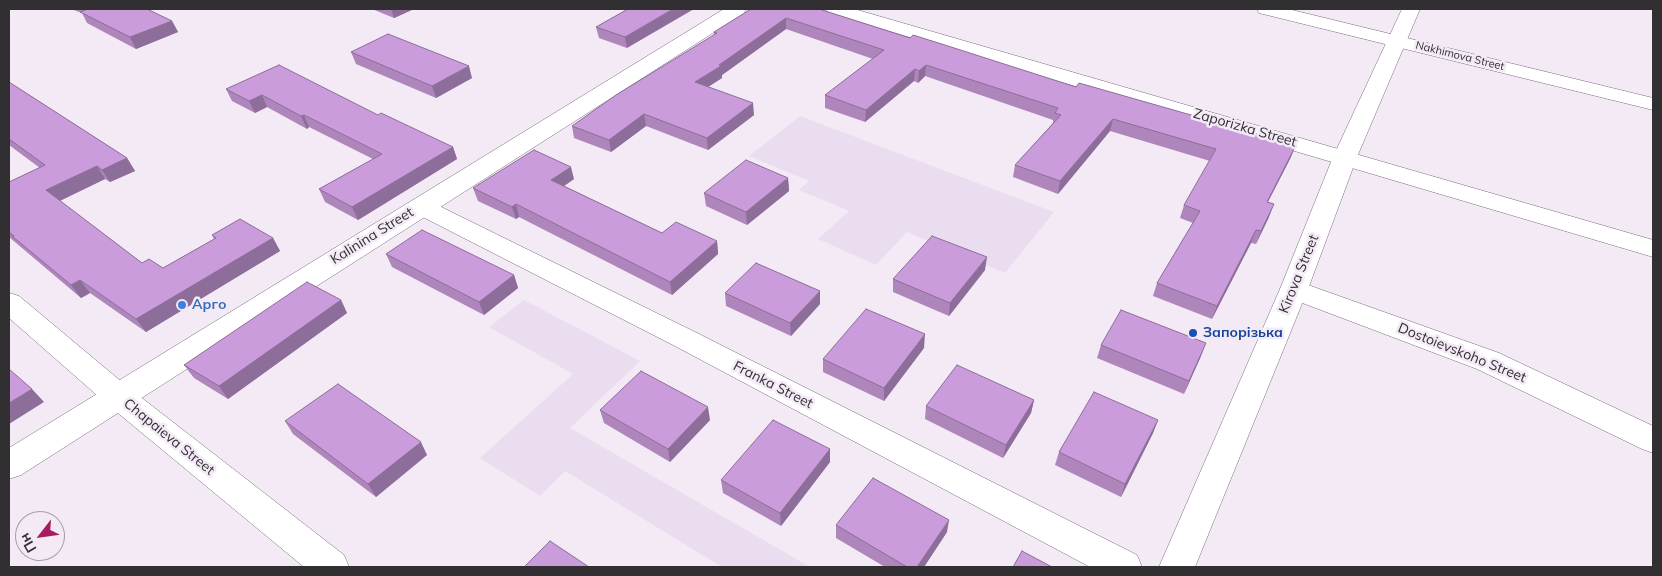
<!DOCTYPE html>
<html>
<head>
<meta charset="utf-8">
<style>
	body { margin:0 }
	#map { position:relative; width:1662px; height:576px; overflow:hidden; background:#f3eaf6; font-family:Mulish,sans-serif }
	canvas { display:block }
	.frame { position:absolute; inset:0; border:10px solid #322f33; pointer-events:none }
	.north { position:absolute; left:15px; top:511px; width:50px; height:50px; box-sizing:border-box; background:#f3eaf6; border:1px solid #a69fa8; border-radius:50%; rotate:240deg; font-size:14px; font-weight:700; line-height:20px; text-align:center; color:#322f33 }
	.north::after { content:''; display:block; margin:auto; width:18px; height:22px; background:#a71b5f; clip-path:polygon(50% 0,100% 100%,50% 72%,0 100%) }
</style>
</head>
<body>
<div id="map">
<canvas width="1662" height="576"></canvas>
<div class="frame"></div>
<div class="north">Пн</div>
</div>
<script>
const ctx = document.querySelector('canvas').getContext('2d');
ctx.lineJoin = 'round';
function paint(path, color) {
  ctx.fillStyle = color;
  ctx.fill(path, 'evenodd');
}
function toPath(rows) {
  const path = new Path2D();
  for (const r of rows) {
    path.moveTo(r[0], r[1]);
    for (let i = 2; i < r.length; i += 2) path.lineTo(r[i], r[i + 1]);
  }
  return path;
}
function stroke(path, color, width, dash) {
  ctx.strokeStyle = color;
  ctx.lineWidth = width;
  ctx.lineCap = dash ? 'butt' : 'round';
  ctx.setLineDash(dash || []);
  ctx.stroke(path);
}
function label(font, color, halo, rows, align = 'center') {
  ctx.font = font + ' Mulish,sans-serif';
  ctx.lineWidth = 5;
  ctx.setLineDash([]);
  ctx.textBaseline = 'middle';
  ctx.strokeStyle = halo;
  ctx.fillStyle = color;
  for (const [text, x, y, turn = 0] of rows) {
    ctx.save();
    ctx.translate(x, y);
    ctx.rotate((+turn || 0) * Math.PI / 180);
    ctx.textAlign = isNaN(turn) ? turn : align;
    if (halo) ctx.strokeText(text, 0, 0);
    ctx.fillText(text, 0, 0);
    ctx.restore();
  }
}
paint(toPath([
	[800,116,1054,212,1005,273,907,232,876,265,818,239,849,211,799,190,809,181,749,156],
	[524,300,640,361,570,428,810,567,722,567,565,471,540,496,480,458,573,374,489,327]
]), '#eaddef');
const minor = toPath([
	[826,9,854,9,1653,240,1653,257,828,13,826,9],
	[1257,9,1288,9,1653,98,1653,110,1259,13,1257,9],
	[420,198,429,201,695,332,1137,555,1142,567,1090,567,675,346,411,211,408,206,411,201,420,198],
	[1294,280,1499,353,1653,426,1653,453,1642,449,1477,369,1284,296,1280,289,1284,282,1294,280],
	[9,293,19,296,129,388,344,555,349,567,304,567,107,404,9,318,9,293]
]);
const tertiary = toPath([
	[724,9,746,9,744,13,21,475,9,479,9,448,724,9]
]);
const secondary = toPath([
	[1402,9,1420,9,1357,157,1308,289,1195,567,1159,567,1280,289,1333,157,1402,9]
]);
stroke(minor, '#766e79', 1);
stroke(tertiary, '#766e79', 1);
stroke(secondary, '#766e79', 1);
paint(minor, '#fff');
paint(tertiary, '#fff');
paint(secondary, '#fff');
paint(toPath([
	[71,9,147,9,172,21,178,32,136,49,87,23,82,13],
	[372,9,414,9,394,18],
	[628,9,627,48,599,38,596,27],
	[819,9,1291,157,1268,202,1269,217,1256,244,1251,243,1212,319,1153,296,1157,283,1193,223,1180,218,1184,205,1210,161,1110,131,1058,194,1013,177,1015,165,1053,123,1053,120,925,76,918,83,914,81,865,122,825,108,825,95,873,59,786,29,722,75,722,78,708,87,754,115,708,150,646,126,611,152,574,138,572,126,714,35,714,32],
	[351,52,472,78,436,98,356,64],
	[9,82,127,158,135,171,110,182,105,179,60,201,142,263,163,268,214,239,212,235,273,238,280,251,146,332,90,293,81,298,9,237,9,182,40,168,9,145],
	[226,89,378,115,453,147,457,159,358,220,325,202,319,189,373,159,309,127,307,129,267,107,255,113,232,101],
	[788,178,789,191,747,225,706,206,704,193],
	[574,179,564,186,662,233,717,241,718,254,672,295,519,217,516,219,478,201,473,188],
	[386,254,514,275,518,288,484,315,392,267],
	[985,270,949,316,893,292,893,279],
	[725,293,820,304,791,336,726,306],
	[341,300,347,313,228,399,194,378,184,365],
	[1101,345,1201,356,1184,394,1097,358],
	[924,348,884,401,823,372,823,359],
	[1034,400,1031,413,1003,458,925,419,926,406],
	[600,410,710,420,670,462,604,423],
	[1158,420,1153,433,1121,497,1055,465,1059,452],
	[285,421,427,455,376,497,293,434],
	[830,449,830,462,781,526,723,493,721,480],
	[836,525,947,532,924,567,885,567,836,538]
]), '#ae86bc');
paint(toPath([
	[391,9,414,9,394,18],
	[673,9,694,9,627,48,625,37],
	[786,18,786,29,722,75,722,78,697,94,695,82,719,65],
	[172,21,178,32,136,49,130,37],
	[926,65,925,76,918,83,919,71],
	[469,66,472,78,436,98,432,86],
	[915,69,914,81,865,122,866,110],
	[262,95,267,107,255,113,249,101],
	[753,103,754,115,708,150,707,138],
	[644,114,646,126,611,152,609,140],
	[304,115,309,127,307,129,301,116],
	[1113,119,1110,131,1058,194,1060,181],
	[1296,145,1291,157,1261,215,1267,202],
	[453,147,457,159,358,220,352,207],
	[127,158,135,171,110,182,102,170],
	[97,166,105,179,55,203,46,190],
	[571,167,574,179,554,193,551,180],
	[788,178,789,191,747,225,746,212],
	[516,204,519,217,516,219,512,207],
	[1274,204,1269,217,1256,244,1261,231],
	[1256,230,1251,243,1212,319,1217,306],
	[273,238,280,251,146,332,136,319],
	[717,241,718,254,672,295,670,282],
	[987,257,985,270,949,316,950,303],
	[514,275,518,288,484,315,479,302],
	[80,280,90,293,81,298,71,285],
	[820,291,820,304,791,336,790,323],
	[341,300,347,313,228,399,219,386],
	[925,334,924,348,884,401,884,388],
	[1206,343,1201,356,1184,394,1189,381],
	[32,389,44,402,9,424,9,403],
	[1034,400,1031,413,1003,458,1006,445],
	[708,407,710,420,670,462,668,449],
	[1158,420,1153,433,1121,497,1125,484],
	[421,442,427,455,376,497,368,484],
	[830,449,830,462,781,526,780,513],
	[949,520,947,532,924,567,917,567]
]), '#8d6d99');
const building = toPath([
	[88,9,147,9,172,21,130,37,80,12,88,9],
	[628,9,673,9,625,37,596,27,628,9],
	[751,9,819,9,910,38,913,35,948,46,1076,87,1079,83,1296,145,1267,202,1274,204,1261,231,1256,230,1217,306,1157,283,1200,211,1184,205,1216,149,1113,119,1060,181,1015,165,1061,115,1055,113,1058,108,926,65,919,71,915,69,866,110,825,95,884,50,786,18,719,65,721,66,695,82,753,103,707,138,644,114,609,140,572,126,616,95,717,33,714,32,751,9],
	[388,34,469,66,432,86,351,52,388,34],
	[279,65,378,115,381,113,453,147,352,207,319,189,382,154,304,115,301,116,262,95,249,101,226,89,279,65],
	[9,82,127,158,102,170,97,166,46,190,142,263,149,259,163,268,216,238,212,235,240,219,273,238,136,319,80,280,71,285,12,236,14,236,9,232,9,182,45,165,9,139,9,82],
	[534,150,571,167,551,180,662,233,676,222,717,241,670,282,516,204,512,207,473,188,534,150],
	[746,160,788,178,746,212,704,193,746,160],
	[422,230,514,275,479,302,386,254,422,230],
	[932,236,987,257,950,303,893,279,932,236],
	[756,263,820,291,790,323,725,293,756,263],
	[307,282,341,300,219,386,184,365,307,282],
	[866,309,925,334,884,388,823,359,866,309],
	[1121,310,1206,343,1189,381,1101,345,1121,310],
	[957,365,1034,400,1006,445,926,406,957,365],
	[9,369,32,389,9,403,9,369],
	[641,371,708,407,668,449,600,410,641,371],
	[338,384,421,442,368,484,285,421,338,384],
	[1094,392,1158,420,1125,484,1059,452,1094,392],
	[773,420,830,449,780,513,721,480,773,420],
	[873,478,949,520,917,567,907,567,836,525,873,478],
	[550,541,589,567,524,567,550,541],
	[1022,551,1052,567,1013,567,1022,551]
]);
paint(building, '#ca9cdb');
stroke(building, '#8d6d99', 1);
for (const [x, y, r, color] of [
	[182,305,5,"#3f7fe0"],
	[1193,333,5,"#1a4fb4"]
]) {
  const dot = new Path2D();
  dot.arc(x, y, r, 0, 2 * Math.PI);
  ctx.fillStyle = color;
  ctx.fill(dot);
  stroke(dot, '#f3eaf6', 2);
}
label('11px', '#322f33', '#f3eaf6', [
	["Nakhimova Street",1460,56,14]
]);
label('14px', '#322f33', '#f3eaf6', [
	["Zaporizka Street",1245,128,16],
	["Kalinina Street",372,236,-32],
	["Kirova Street",1299,274,-68],
	["Dostoievskoho Street",1462,353,22],
	["Franka Street",773,385,27],
	["Chapaieva Street",169,437,39]
]);
label('bold 14px', '#366cbe', '#f3eaf6', [
	["Арго",192,305]
], 'left');
label('bold 14px', '#164399', '#f3eaf6', [
	["Запорізька",1203,333]
], 'left');
</script>
</body>
</html>
